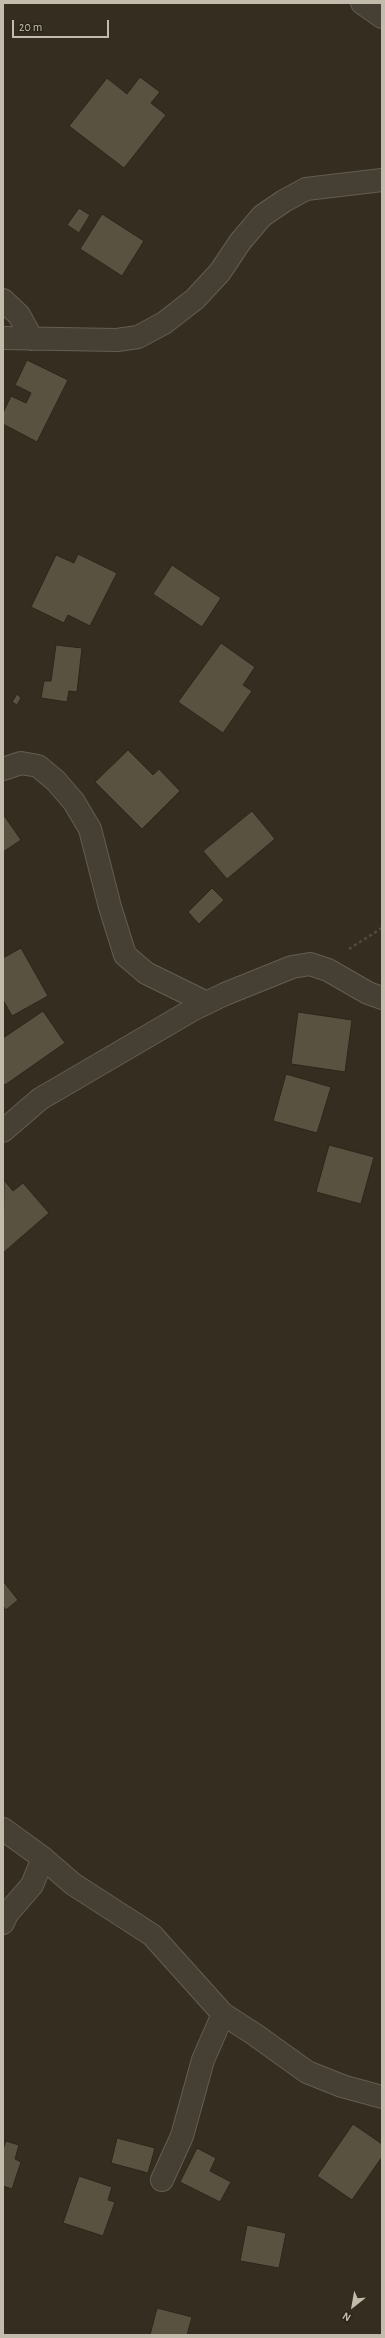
<!DOCTYPE html>
<html>
<head>
<meta charset="utf-8">
<style>
	body { margin:0 }
	#map { position:relative; width:385px; height:2338px; overflow:hidden; background:#352e20; font-family:"Alegreya Sans",sans-serif }
	canvas { display:block }
	.frame { position:absolute; inset:0; border:4px solid #c3bcad; pointer-events:none }
	.north { position:absolute; left:333px; top:2286px; width:40px; height:40px; -webkit-text-stroke:3px #2a2419; paint-order:stroke; rotate:211deg; font-size:11px; font-weight:700; line-height:16px; text-align:center; color:#c3bcad }
	.north::after { content:''; display:block; margin:auto; width:14px; height:18px; background:#c3bcad; clip-path:polygon(50% 0,100% 100%,50% 72%,0 100%) }
	.scale { position:absolute; left:12px; top:20px; width:97px; height:18px; box-sizing:border-box; border:2px solid #c3bcad; border-top:0; padding-left:5px; font-size:12px; line-height:14px; white-space:nowrap; color:#c3bcad; -webkit-text-stroke:3px #2a2419; paint-order:stroke }
</style>
</head>
<body>
<div id="map">
<canvas width="385" height="2338"></canvas>
<div class="frame"></div>
<div class="north">N</div>
<div class="scale">20 m</div>
</div>
<script>
const ctx = document.querySelector('canvas').getContext('2d');
ctx.lineJoin = 'round';
function paint(path, color) {
  ctx.fillStyle = color;
  ctx.fill(path, 'evenodd');
}
function toPath(rows) {
  const path = new Path2D();
  for (const r of rows) {
    path.moveTo(r[0], r[1]);
    for (let i = 2; i < r.length; i += 2) path.lineTo(r[i], r[i + 1]);
  }
  return path;
}
function stroke(path, color, width, dash) {
  ctx.strokeStyle = color;
  ctx.lineWidth = width;
  ctx.lineCap = dash ? 'butt' : 'round';
  ctx.setLineDash(dash || []);
  ctx.stroke(path);
}
const building = toPath([
	[140,77,160,92,151,103,166,115,124,168,69,126,107,78,127,94,140,77],
	[79,208,90,215,79,233,67,225,79,208],
	[102,214,144,241,122,276,80,249,102,214],
	[27,360,68,380,37,442,3,424,3,413,11,396,26,403,31,393,15,385,27,360],
	[78,554,117,573,90,626,68,615,64,623,31,607,56,555,74,563,78,554],
	[172,565,221,598,202,627,153,594,172,565],
	[221,643,255,667,243,685,252,691,223,733,178,702,221,643],
	[56,645,82,648,77,692,69,691,67,702,41,698,44,681,51,681,56,645],
	[17,694,21,698,17,705,12,702,17,694],
	[128,750,153,775,159,769,180,791,142,829,95,782,128,750],
	[252,811,275,839,227,879,203,851,252,811],
	[3,814,21,840,3,852,3,814],
	[212,888,224,900,199,924,188,912,212,888],
	[21,948,48,996,12,1016,3,1000,3,958,21,948],
	[43,1011,65,1043,5,1085,3,1083,3,1038,43,1011],
	[298,1012,352,1020,345,1072,291,1064,298,1012],
	[286,1074,331,1087,317,1133,273,1121,286,1074],
	[329,1145,374,1157,361,1204,316,1192,329,1145],
	[4,1180,13,1191,23,1183,49,1213,3,1253,4,1180],
	[3,1581,18,1600,6,1610,3,1606,3,1581],
	[353,2124,382,2144,382,2157,352,2200,317,2176,353,2124],
	[117,2138,155,2148,148,2173,111,2163,117,2138],
	[6,2141,19,2145,15,2159,21,2162,12,2189,3,2186,3,2149,6,2141],
	[197,2148,216,2158,210,2171,231,2182,220,2202,180,2182,197,2148],
	[79,2176,112,2187,108,2200,115,2202,103,2236,63,2223,79,2176],
	[247,2225,286,2233,279,2268,240,2261,247,2225],
	[157,2308,192,2317,187,2335,150,2335,157,2308]
]);
paint(building, '#5a5241');
stroke(building, '#2c261b', 1);
const minor = toPath([
	[362,3,382,17],
	[3,300,19,315,32,339],
	[3,338,117,340,138,337,164,323,195,299,220,272,240,242,262,216,284,201,306,189,382,180],
	[3,769,21,763,38,766,56,781,74,802,90,829,110,907,125,955,146,973,207,1003],
	[3,1131,40,1099,194,1009,225,994,292,967,310,964,328,970,368,993,382,998],
	[3,1829,43,1858,73,1884,152,1935,223,2014,254,2034,307,2072,342,2086,382,2097],
	[3,1923,7,1914,32,1885,43,1858],
	[162,2180,182,2136,203,2060,223,2014]
]);
stroke(minor, '#645d50', 24);
stroke(toPath([
	[349,949,382,928]
]), '#574843', 2.5, [3, 3]);
stroke(minor, '#454033', 22);
</script>
</body>
</html>
